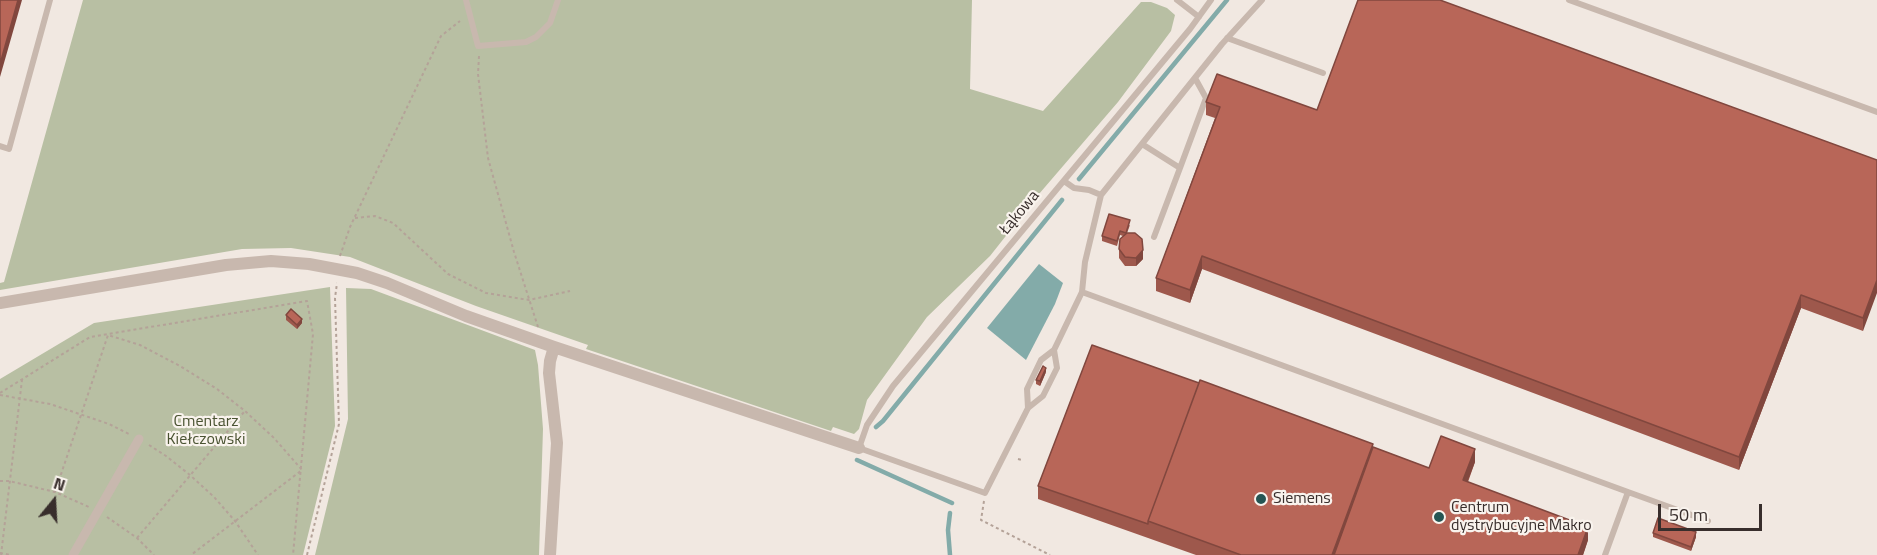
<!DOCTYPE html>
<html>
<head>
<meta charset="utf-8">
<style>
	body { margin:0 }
	#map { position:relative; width:1877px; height:555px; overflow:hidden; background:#f1e8e1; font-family:"Titillium Web",sans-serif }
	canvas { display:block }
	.north { position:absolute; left:24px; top:471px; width:60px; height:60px; -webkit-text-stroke:4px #f9f3ed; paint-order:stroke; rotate:18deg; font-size:16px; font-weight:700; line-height:24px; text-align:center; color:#382e2c }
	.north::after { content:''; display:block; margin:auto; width:21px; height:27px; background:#382e2c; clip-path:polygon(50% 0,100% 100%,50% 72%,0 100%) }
	.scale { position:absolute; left:1658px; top:504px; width:104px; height:27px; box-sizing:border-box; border:3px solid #382e2c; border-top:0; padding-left:8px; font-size:18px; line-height:21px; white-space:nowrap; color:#382e2c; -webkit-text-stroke:4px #f9f3ed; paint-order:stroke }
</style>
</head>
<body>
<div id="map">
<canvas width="1877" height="555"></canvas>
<div class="north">N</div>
<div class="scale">50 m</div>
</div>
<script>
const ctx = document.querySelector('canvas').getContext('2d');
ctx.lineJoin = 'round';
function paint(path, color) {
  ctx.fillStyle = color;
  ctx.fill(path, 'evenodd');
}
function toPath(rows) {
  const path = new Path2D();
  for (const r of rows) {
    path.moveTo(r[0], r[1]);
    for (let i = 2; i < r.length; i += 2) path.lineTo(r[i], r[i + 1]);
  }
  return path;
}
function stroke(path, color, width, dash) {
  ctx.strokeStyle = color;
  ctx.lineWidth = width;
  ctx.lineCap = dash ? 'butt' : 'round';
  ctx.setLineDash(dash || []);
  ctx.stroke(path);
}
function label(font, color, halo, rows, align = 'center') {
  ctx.font = font + ' "Titillium Web",sans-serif';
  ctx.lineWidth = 4.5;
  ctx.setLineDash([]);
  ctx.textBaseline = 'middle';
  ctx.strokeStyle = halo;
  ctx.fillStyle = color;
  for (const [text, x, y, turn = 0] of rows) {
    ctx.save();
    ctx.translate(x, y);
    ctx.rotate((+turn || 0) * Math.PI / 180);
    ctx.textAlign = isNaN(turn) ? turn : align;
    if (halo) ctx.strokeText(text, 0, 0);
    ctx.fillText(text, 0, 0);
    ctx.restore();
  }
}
paint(toPath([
	[83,0,972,0,970,89,1043,111,1141,2,1151,2,1167,8,1175,15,1171,31,1118,102,1039,194,990,256,927,317,867,400,859,429,854,434,833,427,831,431,586,349,588,345,476,306,350,257,291,248,242,249,0,290,0,283,4,282],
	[330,287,335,426,303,555,0,555,0,379,94,323],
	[346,288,371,289,535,350,538,365,543,429,539,555,315,555,348,419]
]), '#b8bfa3');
paint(toPath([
	[1039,264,1063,283,1055,304,1026,360,987,328]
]), '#83aba9');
stroke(toPath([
	[1079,179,1227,0],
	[876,427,883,421,1062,200],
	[857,460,952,503],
	[950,555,948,530,950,513]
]), '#83aba9', 4.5);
stroke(toPath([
	[479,56,478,74,488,158,514,252,538,327],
	[355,218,375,216,393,223,448,274,486,293,529,300,570,291],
	[340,256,350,227,441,36,460,21],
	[0,393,90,337,307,301,313,334,293,555],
	[0,395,50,404,109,424,129,434],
	[149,445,166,456,190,475,214,497,235,521,258,555],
	[1018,459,1022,460],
	[0,481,9,481,55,492,89,507],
	[55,492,108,335,140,345,180,366,217,389,245,411,274,438,302,470,191,555],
	[984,501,981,520,1050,555],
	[107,517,137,538,154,555],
	[137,538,244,412],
	[0,553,11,555],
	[1,555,22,380],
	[307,555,339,424,335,298,337,283]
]), '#b4a298', 2, [3, 3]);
stroke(toPath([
	[466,0,478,46,526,42,536,37,550,23,558,0],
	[1177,0,1199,17],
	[1569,0,1877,112],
	[1227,38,1323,73],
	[1142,144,1180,168,1206,98,1195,78],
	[0,146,9,149,50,0],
	[1064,181,1074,188,1089,190,1101,195,1085,262,1082,292],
	[1101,195,1222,44,1262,0],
	[1154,237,1180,168],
	[1054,350,1057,368,1043,396,1028,408,985,493,859,448,867,425,893,386,1190,29,1211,0],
	[1028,408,1027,389,1041,360,1054,350,1082,292,1628,492,1605,555],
	[1628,492,1708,521]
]), '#c8b8ae', 6);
stroke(toPath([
	[73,555,139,439]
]), '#c8b8ae', 9);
stroke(toPath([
	[0,303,226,265,271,261,309,264,357,273,387,283,466,316,554,347,859,448],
	[550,555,557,443,549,373,550,361,554,347]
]), '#c8b8ae', 12);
paint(toPath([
	[1206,102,1317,110,1877,160,1863,331,1801,308,1739,470,1202,269,1190,303,1156,291,1156,278,1215,118,1206,115],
	[1130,225,1127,233,1143,259,1136,266,1125,266,1119,258,1119,249,1123,236,1120,235,1117,246,1102,241,1102,236],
	[286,315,302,323,297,329,286,320],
	[1046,372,1040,386,1036,384,1036,380],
	[1373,447,1429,468,1475,462,1468,482,1588,540,1583,555,1196,555,1038,499,1038,486],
	[1653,533,1696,537,1691,551,1653,537]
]), '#9e584c');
paint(toPath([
	[18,0,22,0,0,77,0,64],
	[1143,250,1143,259,1136,266,1136,258],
	[1202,256,1202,269,1190,303,1190,290],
	[1877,280,1877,293,1863,331,1863,318],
	[1801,295,1801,308,1739,470,1739,457],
	[302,319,302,323,297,329,297,325],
	[1046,368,1046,372,1040,386,1040,381],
	[1373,444,1373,460,1338,555,1332,555],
	[1475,449,1475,462,1463,493,1463,480],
	[1588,527,1588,540,1583,555,1578,555],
	[1696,532,1696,537,1691,551,1691,547]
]), '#81473e');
const building = toPath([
	[0,0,18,0,0,64,0,0],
	[1358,0,1440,0,1877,160,1877,280,1863,318,1801,295,1739,457,1202,256,1190,290,1156,278,1220,107,1206,102,1217,74,1317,110,1358,0],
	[1109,214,1130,220,1126,233,1120,231,1117,241,1102,236,1109,214],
	[1127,233,1135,233,1142,239,1143,250,1136,258,1125,257,1119,249,1120,239,1127,233],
	[291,309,302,319,297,325,286,315,291,309],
	[1092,345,1199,383,1148,521,1148,524,1038,486,1092,345],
	[1043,366,1046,368,1040,381,1036,380,1043,366],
	[1200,380,1373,444,1332,555,1241,555,1148,521,1200,380],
	[1441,436,1475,449,1463,480,1588,527,1578,555,1334,555,1373,447,1429,468,1441,436],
	[1658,518,1696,532,1691,547,1653,533,1658,518]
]);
paint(building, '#b86658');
stroke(building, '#81473e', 1.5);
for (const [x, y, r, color] of [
	[1261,499,6,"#265553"],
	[1439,517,6,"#265553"]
]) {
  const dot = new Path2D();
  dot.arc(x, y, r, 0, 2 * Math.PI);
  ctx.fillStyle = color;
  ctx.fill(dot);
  stroke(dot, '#f9f3ed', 2);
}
label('16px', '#382e2c', '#f9f3ed', [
	["Łąkowa",1020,213,-50]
]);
label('16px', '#4a5332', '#f9f3ed', [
	["Cmentarz",206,422],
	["Kiełczowski",206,440]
]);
label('16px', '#382e2c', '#f9f3ed', [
	["Siemens",1273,499],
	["Centrum",1451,508],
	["dystrybucyjne Makro",1451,526]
], 'left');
</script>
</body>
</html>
